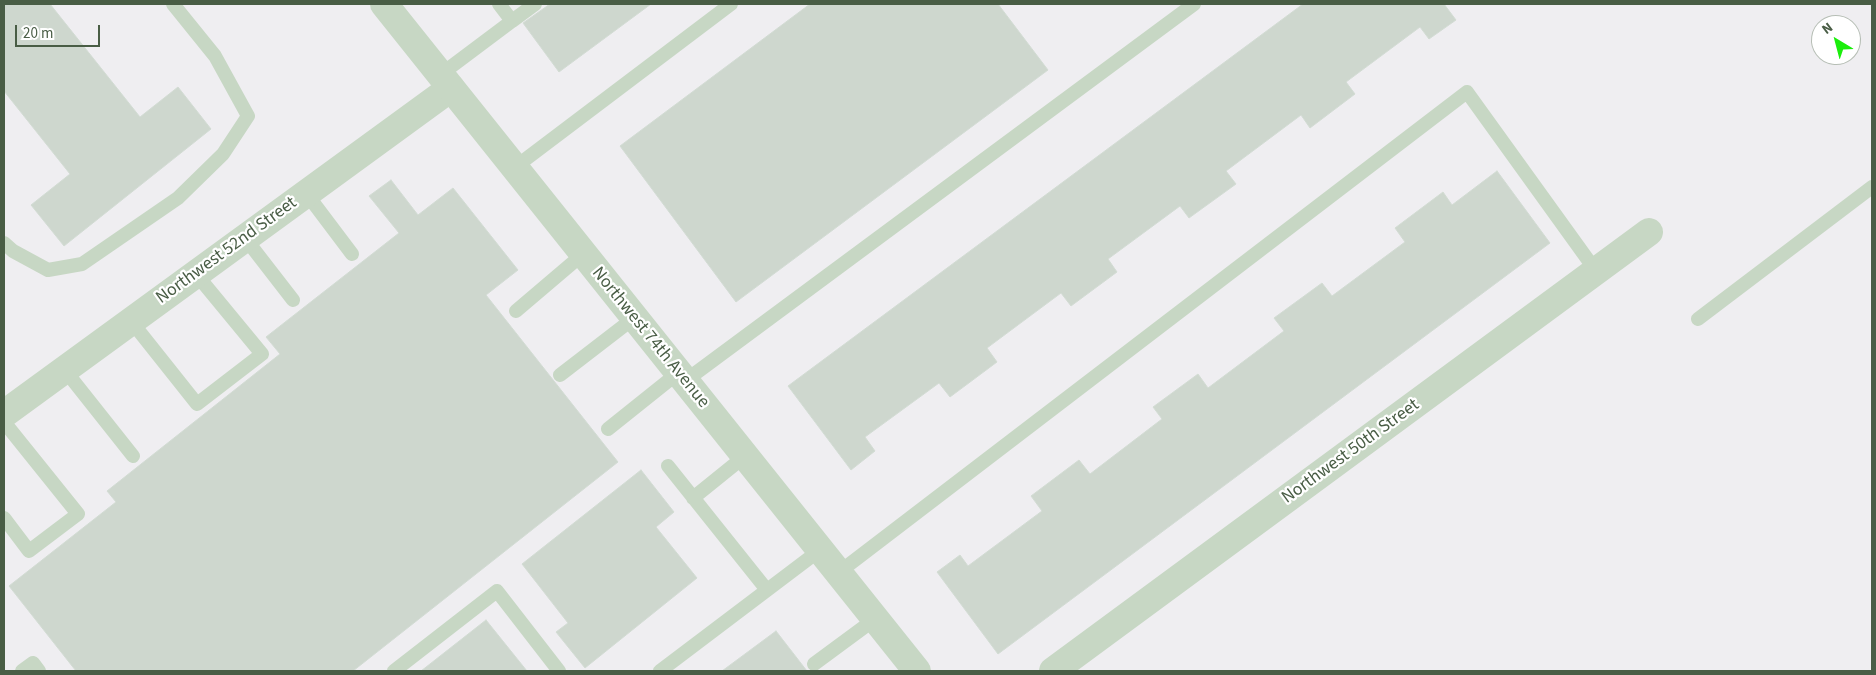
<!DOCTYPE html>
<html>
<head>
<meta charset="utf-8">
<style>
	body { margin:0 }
	#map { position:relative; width:1876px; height:675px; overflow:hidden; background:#efeef1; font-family:"Source Sans 3",sans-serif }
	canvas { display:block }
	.frame { position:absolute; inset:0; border:5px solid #495d45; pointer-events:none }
	.north { position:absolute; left:1811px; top:15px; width:50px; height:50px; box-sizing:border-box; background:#fff; border:1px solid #b6beb5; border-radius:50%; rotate:323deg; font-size:14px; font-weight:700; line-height:20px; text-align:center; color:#495d45 }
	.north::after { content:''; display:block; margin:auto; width:18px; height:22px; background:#1bee0c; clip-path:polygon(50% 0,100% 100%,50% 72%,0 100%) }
	.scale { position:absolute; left:15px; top:25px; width:85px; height:22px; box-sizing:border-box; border:2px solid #495d45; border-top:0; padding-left:6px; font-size:15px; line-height:18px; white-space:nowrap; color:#495d45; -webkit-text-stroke:4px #fff; paint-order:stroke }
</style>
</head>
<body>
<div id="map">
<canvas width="1876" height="675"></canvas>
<div class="frame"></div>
<div class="north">N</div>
<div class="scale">20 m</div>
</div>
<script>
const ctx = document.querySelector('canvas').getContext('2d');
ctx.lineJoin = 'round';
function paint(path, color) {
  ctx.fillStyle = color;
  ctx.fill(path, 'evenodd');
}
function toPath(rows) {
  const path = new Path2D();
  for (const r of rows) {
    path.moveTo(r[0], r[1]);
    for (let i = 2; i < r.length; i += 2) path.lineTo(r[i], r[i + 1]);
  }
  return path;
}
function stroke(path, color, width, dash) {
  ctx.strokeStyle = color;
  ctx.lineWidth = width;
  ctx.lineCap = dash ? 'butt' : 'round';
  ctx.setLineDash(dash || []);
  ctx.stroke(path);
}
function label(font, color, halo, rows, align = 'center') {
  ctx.font = font + ' "Source Sans 3",sans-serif';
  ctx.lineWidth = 4.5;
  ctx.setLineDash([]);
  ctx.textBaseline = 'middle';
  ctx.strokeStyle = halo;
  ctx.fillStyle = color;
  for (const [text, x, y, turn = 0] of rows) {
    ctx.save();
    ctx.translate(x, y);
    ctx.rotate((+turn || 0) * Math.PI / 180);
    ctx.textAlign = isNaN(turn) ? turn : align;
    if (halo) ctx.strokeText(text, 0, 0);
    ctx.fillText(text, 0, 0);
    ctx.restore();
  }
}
const building = toPath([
	[4,4,50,4,140,117,178,87,211,129,64,246,31,205,70,174,4,91,4,4],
	[550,4,651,4,559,72,523,23,550,4],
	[810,4,998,4,1048,70,736,302,620,146,810,4],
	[1303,4,1444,4,1456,20,1429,39,1420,27,1346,82,1355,94,1310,128,1301,115,1226,171,1236,184,1189,218,1180,206,1108,259,1117,272,1071,306,1061,293,987,348,997,362,950,397,939,383,865,437,875,451,851,470,788,386,1303,4],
	[1497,171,1550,243,998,654,937,572,960,555,968,566,1042,511,1031,496,1079,460,1090,474,1162,419,1153,407,1198,374,1208,388,1284,331,1274,318,1322,283,1332,296,1405,242,1395,228,1443,192,1452,205,1497,171],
	[391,180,418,215,453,188,518,270,486,295,618,462,353,671,76,671,9,586,116,502,107,491,280,354,266,337,399,233,369,196,391,180],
	[641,470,674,512,656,527,697,578,585,668,556,632,568,623,522,564,641,470],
	[486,620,527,671,421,671,486,620],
	[776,631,807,671,722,671,776,631]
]);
paint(building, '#ced7ce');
stroke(building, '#d2dbd3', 1);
stroke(toPath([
	[499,4,512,21,535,4],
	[440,75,512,21],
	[514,168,731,4],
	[306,193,352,254],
	[245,238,293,300],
	[4,243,13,251,48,270,82,264,178,198,223,154,248,116,215,56,173,4],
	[516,311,583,254],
	[1698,319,1872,187],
	[131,321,197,404,262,354,196,274],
	[64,369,133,456],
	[560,375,634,318],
	[685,381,1194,4],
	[4,422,78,514,29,551,4,518],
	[608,429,678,373],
	[668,466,767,590],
	[693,498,745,456],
	[838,573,1467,92,1596,271],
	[814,664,875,619],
	[22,671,33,663,39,671],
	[394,671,497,591,559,671],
	[660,671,820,550]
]), '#c7d7c4', 14);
stroke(toPath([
	[4,414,451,88],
	[1053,671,1649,232]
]), '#c7d7c4', 28);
stroke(toPath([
	[384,4,917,671]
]), '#c7d7c4', 28);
label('18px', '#495d45', '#fff', [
	["Northwest 52nd Street",227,251,-36],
	["Northwest 74th Avenue",650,338,51],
	["Northwest 50th Street",1351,452,-36]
]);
</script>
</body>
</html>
